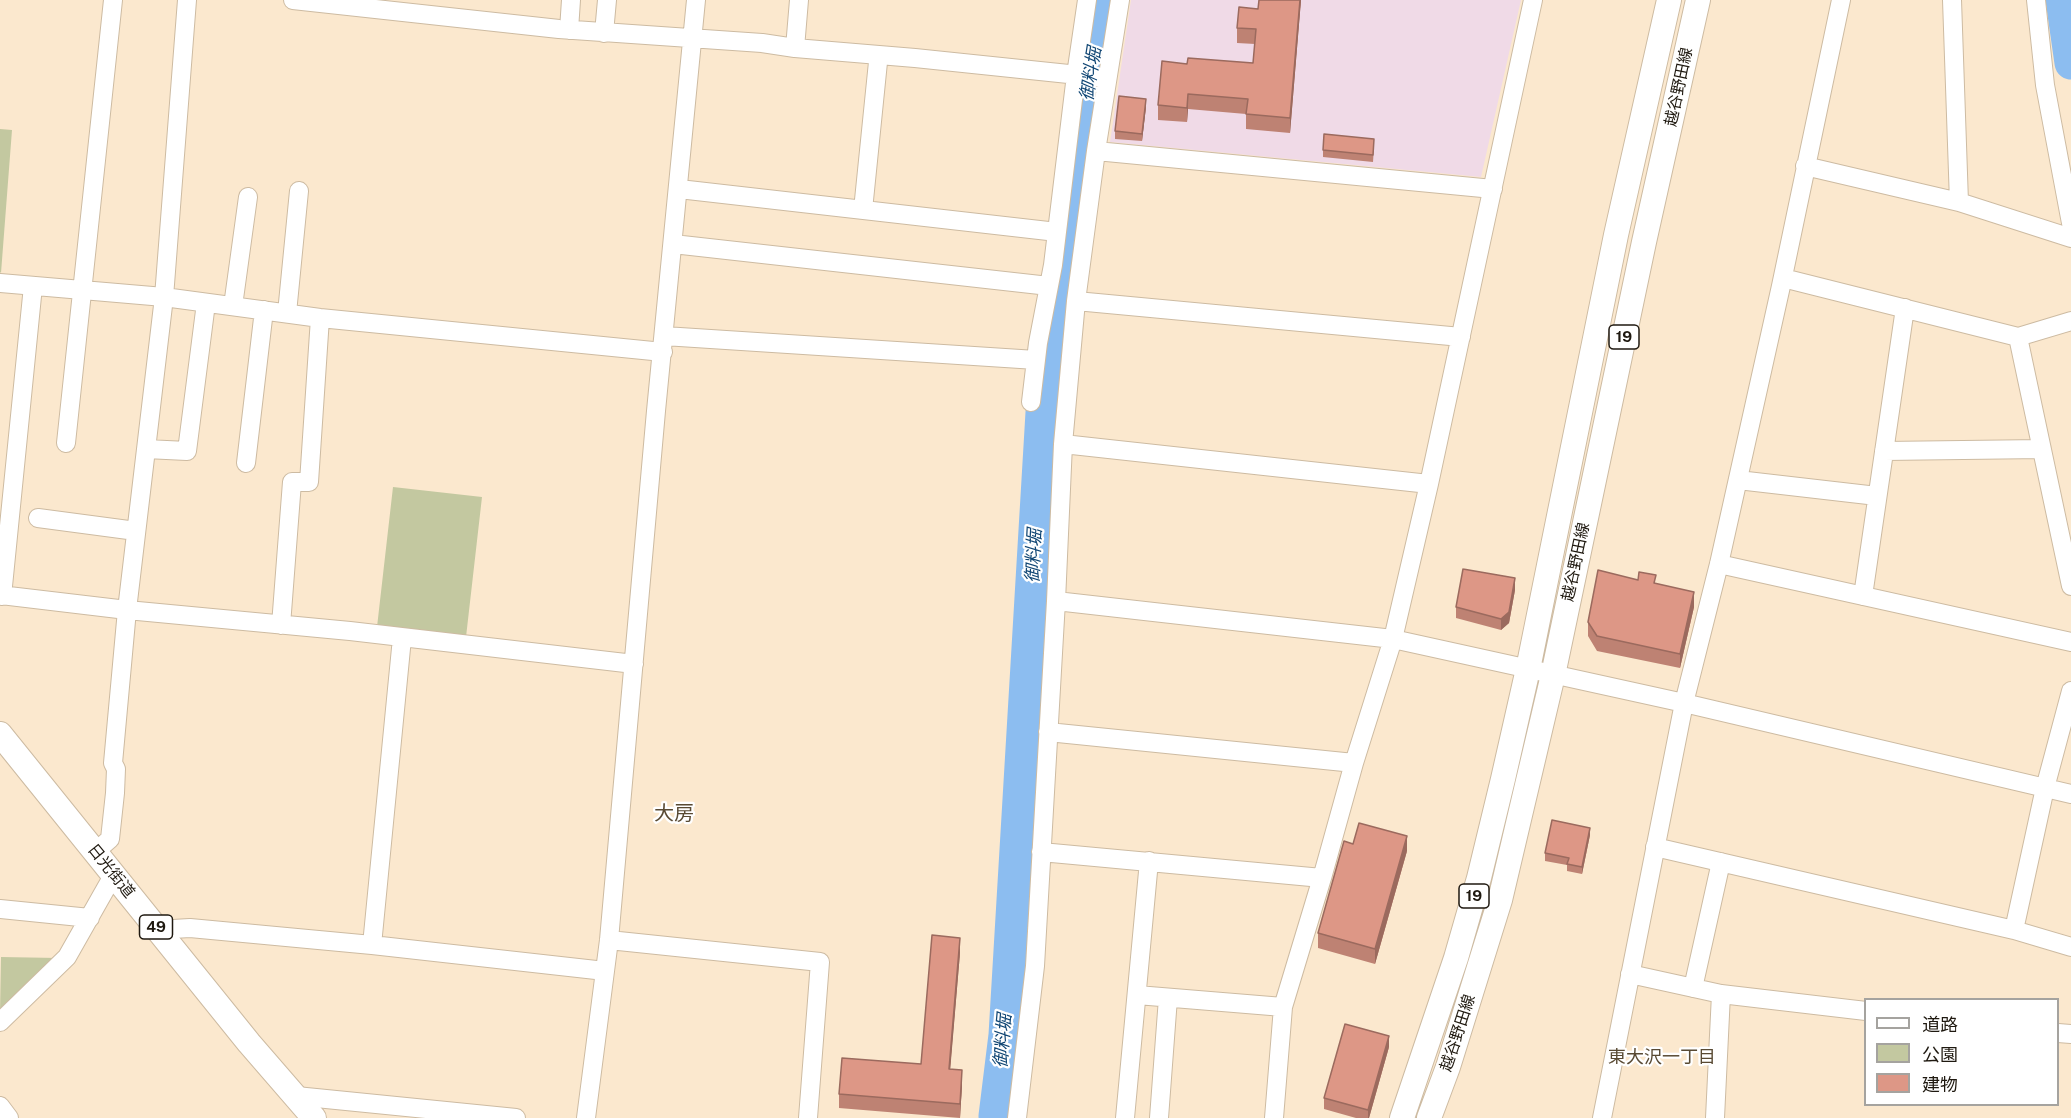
<!DOCTYPE html>
<html>
<head>
<meta charset="utf-8">
<style>
	body { margin:0 }
	#map { position:relative; width:2071px; height:1118px; overflow:hidden; background:#fbe8ce; font-family:"Public Sans","Noto Sans JP",sans-serif }
	canvas { display:block }
	.legend { position:absolute; left:1864px; top:998px; width:195px; height:108px; box-sizing:border-box; background:#fff; border:2px solid #a5a39f; margin:0; padding:8px 10px; list-style:none; font-size:18px; color:#1f1910 }
	.legend li { display:flex; align-items:center; gap:12px; height:30px }
	.legend b { width:30px; border:2px solid #a5a39f }
</style>
</head>
<body>
<div id="map">
<canvas width="2071" height="1118"></canvas>
<ul class="legend">
<li><b style="height:8px;background:#fff"></b>道路</li>
<li><b style="height:16px;background:#c3c8a0"></b>公園</li>
<li><b style="height:16px;background:#dd9786"></b>建物</li>
</ul>
</div>
<script>
const ctx = document.querySelector('canvas').getContext('2d');
ctx.lineJoin = 'round';
function paint(path, color) {
  ctx.fillStyle = color;
  ctx.fill(path, 'evenodd');
}
function toPath(rows) {
  const path = new Path2D();
  for (const r of rows) {
    path.moveTo(r[0], r[1]);
    for (let i = 2; i < r.length; i += 2) path.lineTo(r[i], r[i + 1]);
  }
  return path;
}
function stroke(path, color, width, dash) {
  ctx.strokeStyle = color;
  ctx.lineWidth = width;
  ctx.lineCap = dash ? 'butt' : 'round';
  ctx.setLineDash(dash || []);
  ctx.stroke(path);
}
function label(font, color, halo, rows, align = 'center') {
  ctx.font = font + ' "Public Sans","Noto Sans JP",sans-serif';
  ctx.lineWidth = 4.5;
  ctx.setLineDash([]);
  ctx.textBaseline = 'middle';
  ctx.strokeStyle = halo;
  ctx.fillStyle = color;
  for (const [text, x, y, turn = 0] of rows) {
    ctx.save();
    ctx.translate(x, y);
    ctx.rotate((+turn || 0) * Math.PI / 180);
    ctx.textAlign = isNaN(turn) ? turn : align;
    if (halo) ctx.strokeText(text, 0, 0);
    ctx.fillText(text, 0, 0);
    ctx.restore();
  }
}
paint(toPath([
	[1131,0,1521,0,1481,177,1110,142]
]), '#f0dae7');
paint(toPath([
	[0,129,12,130,1,273,0,272],
	[393,487,482,497,466,637,377,627],
	[1,957,58,958,0,1013]
]), '#c3c8a0');
stroke(toPath([
	[2062,0,2071,63],
	[995,1116,1005,1035,1044,379,1103,0]
]), '#8cbdf0', 33);
const minor = toPath([
	[293,0,559,29,762,43,795,48,915,58,1107,78],
	[1120,0,1096,151,1076,301,1063,444,1056,601,1393,639,1684,703,2071,794],
	[1952,0,1959,202],
	[2036,0,2045,85,2071,223],
	[569,30,571,0],
	[604,33,607,0],
	[795,48,799,0],
	[1096,151,1493,189],
	[1805,166,1959,202,2071,238],
	[679,189,1057,232],
	[863,210,878,62],
	[673,244,1049,286],
	[1783,278,2018,337,2071,321],
	[0,283,164,297,320,318,663,352],
	[1076,301,1461,337],
	[233,306,248,197],
	[287,313,299,191],
	[664,336,1036,360],
	[2018,337,2071,586],
	[1031,402,1038,343,1053,265,1076,75,1087,0],
	[66,443,113,0],
	[1063,444,1429,484],
	[146,449,187,451,206,303],
	[1884,451,2042,449],
	[246,463,264,310],
	[1738,480,1877,496],
	[38,518,136,531],
	[1719,564,2071,642],
	[0,595,127,610,350,631,634,664],
	[2,596,33,286],
	[1863,596,1905,308],
	[281,625,292,482,309,482,320,318],
	[1048,732,1354,763],
	[1655,847,2014,930,2071,947],
	[95,852,110,839,115,793,116,769,113,763,127,610,164,297,187,0],
	[1041,852,1322,878],
	[0,909,90,918],
	[2014,930,2045,788,2071,691],
	[163,936,173,929,190,928,372,945,605,971],
	[609,940,820,962,808,1118],
	[372,945,402,638],
	[1630,974,1721,994,1866,1011],
	[1693,988,1721,862],
	[1137,995,1283,1007],
	[0,1022,67,957,114,874],
	[2058,1033,2071,1034],
	[296,1096,516,1118],
	[0,1106,9,1118],
	[586,1118,609,940,656,411,696,0],
	[1017,1118,1035,966,1056,601],
	[1125,1118,1149,861],
	[1159,1118,1168,998],
	[1274,1118,1283,1007,1322,878,1354,763,1393,639,1429,484,1533,0],
	[1602,1118,1684,703,1719,564,1781,286,1841,0],
	[1715,1118,1721,994]
]);
const major = toPath([
	[0,734,249,1043,314,1118],
	[1402,1118,1456,958,1479,878,1503,779,1528,669,1616,235,1669,0],
	[1429,1118,1448,1067,1500,900,1553,675,1644,242,1698,0]
]);
stroke(minor, '#cdbba2', 20);
stroke(major, '#cdbba2', 26);
stroke(minor, '#fff', 18);
stroke(major, '#fff', 24);
paint(toPath([
	[1301,0,1290,133,1246,129,1246,114,1188,109,1187,122,1158,120,1158,105,1187,64,1253,63,1255,44,1237,43,1237,28,1258,9],
	[1146,107,1142,141,1115,139,1115,131],
	[1374,147,1373,162,1323,157,1323,150],
	[1638,580,1656,584,1694,607,1680,668,1597,651,1588,636,1588,622],
	[1515,590,1509,623,1501,630,1456,618,1456,607],
	[1590,835,1582,874,1567,871,1567,865,1545,861,1545,853],
	[1407,851,1375,964,1318,948,1318,933],
	[960,953,950,1069,962,1085,960,1118,839,1108,839,1094,921,1064],
	[1389,1047,1369,1118,1356,1118,1324,1109,1324,1098]
]), '#be8273');
paint(toPath([
	[1300,0,1301,0,1290,133,1290,118],
	[1188,94,1188,109,1187,122,1187,108],
	[1146,99,1146,107,1142,141,1142,134],
	[1515,578,1515,590,1509,623,1501,630,1501,619],
	[1694,592,1694,607,1680,668,1680,654],
	[1590,828,1590,835,1582,874,1582,867],
	[1407,836,1407,851,1375,964,1375,949],
	[960,938,960,953,949,1084,949,1069],
	[1389,1036,1389,1047,1369,1118,1368,1118,1368,1110],
	[962,1070,962,1085,960,1118,960,1104]
]), '#9b6a5e');
const building = toPath([
	[1259,0,1300,0,1290,118,1246,114,1248,99,1188,94,1187,108,1158,105,1162,61,1187,64,1188,58,1253,63,1256,29,1237,28,1239,7,1258,9,1259,0],
	[1119,96,1146,99,1142,134,1115,131,1119,96],
	[1324,134,1374,139,1373,155,1323,150,1324,134],
	[1463,569,1515,578,1509,612,1501,619,1456,607,1463,569],
	[1598,570,1638,580,1639,572,1656,575,1654,583,1694,592,1680,654,1597,636,1588,622,1598,570],
	[1552,820,1590,828,1582,867,1567,864,1569,858,1545,853,1552,820],
	[1359,823,1407,836,1375,949,1318,933,1344,841,1353,844,1359,823],
	[932,935,960,938,949,1069,962,1070,960,1104,839,1094,842,1058,921,1064,932,935],
	[1345,1024,1389,1036,1368,1110,1324,1098,1345,1024]
]);
paint(building, '#dd9786');
stroke(building, '#9b6a5e', 1.5);
for (const [x, y, w] of [
	[1624,337,30],
	[1474,896,30],
	[156,927,33]
]) {
  const box = new Path2D();
  box.roundRect(x - w / 2, y - 12, w, 24, 4.5);
  ctx.fillStyle = '#fff';
  ctx.fill(box);
  stroke(box, '#1f1910', 1.5);
}
label('bold 15px', '#1f1910', null, [
	["19",1624,337],
	["19",1474,896],
	["49",156,927]
]);
label('16px', '#1f1910', '#fff', [
	["越谷野田線",1679,87,-78],
	["越谷野田線",1576,562,-78],
	["日光街道",111,871,51],
	["越谷野田線",1458,1033,-72]
]);
label('italic 18px', '#104674', '#fff', [
	["御料堀",1091,74,-81],
	["御料堀",1034,556,-87],
	["御料堀",1003,1041,-85]
]);
label('18px', '#594a33', '#fff', [
	["東大沢一丁目",1662,1057]
]);
label('20px', '#594a33', '#fff', [
	["大房",674,814]
]);
</script>
</body>
</html>
